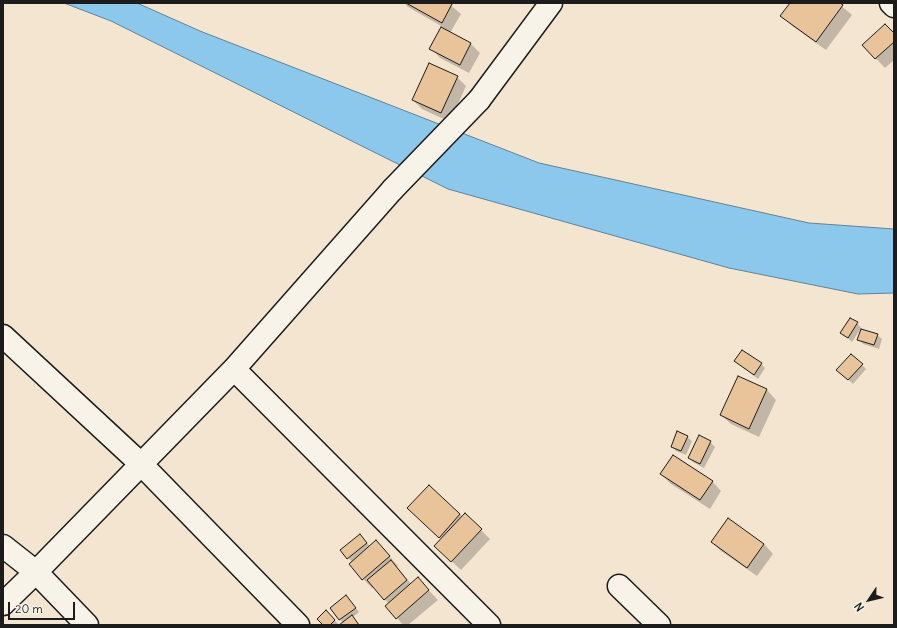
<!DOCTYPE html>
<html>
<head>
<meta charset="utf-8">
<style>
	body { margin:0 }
	#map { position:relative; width:897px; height:628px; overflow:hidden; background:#f3e5d0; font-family:Delius,sans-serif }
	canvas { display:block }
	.frame { position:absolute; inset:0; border:4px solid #1c1c1c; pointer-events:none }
	.north { position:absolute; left:849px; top:580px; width:40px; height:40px; -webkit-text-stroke:3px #f7f3e8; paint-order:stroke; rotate:235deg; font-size:11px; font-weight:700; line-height:16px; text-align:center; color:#1c1c1c }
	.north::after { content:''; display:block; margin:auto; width:14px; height:18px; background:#1c1c1c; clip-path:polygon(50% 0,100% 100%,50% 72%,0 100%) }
	.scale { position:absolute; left:8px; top:602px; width:67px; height:18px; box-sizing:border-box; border:2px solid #1c1c1c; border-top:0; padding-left:5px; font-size:12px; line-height:14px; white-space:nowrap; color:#1c1c1c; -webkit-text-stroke:3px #f7f3e8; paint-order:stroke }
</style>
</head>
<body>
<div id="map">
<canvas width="897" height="628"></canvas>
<div class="frame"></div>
<div class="north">N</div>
<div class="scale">20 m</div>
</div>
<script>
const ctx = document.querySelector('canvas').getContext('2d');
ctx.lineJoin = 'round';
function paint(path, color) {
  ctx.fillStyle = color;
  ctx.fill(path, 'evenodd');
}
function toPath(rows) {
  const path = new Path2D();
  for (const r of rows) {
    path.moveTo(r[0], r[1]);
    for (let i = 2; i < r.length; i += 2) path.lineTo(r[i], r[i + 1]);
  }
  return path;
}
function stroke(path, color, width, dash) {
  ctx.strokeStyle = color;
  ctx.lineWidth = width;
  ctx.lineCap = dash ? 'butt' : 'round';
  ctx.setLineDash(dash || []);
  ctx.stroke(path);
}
const water = toPath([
	[64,3,137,3,200,31,539,163,809,223,894,229,894,293,858,294,729,268,448,189,111,21,64,3]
]);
paint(water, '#8bc8eb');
stroke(water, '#5f8398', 1);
paint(toPath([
	[404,3,448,3,461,14,450,33,471,44,480,53,469,73,440,58,431,48,443,27,408,7],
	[791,3,838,3,852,15,826,50,791,25,782,15],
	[894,34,894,60,885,68,863,45],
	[457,77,466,86,450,122,422,109,413,100],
	[857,323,861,328,852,342,842,333],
	[877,335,882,339,879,349,863,344,859,339],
	[735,361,761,364,765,368,758,379],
	[862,365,866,369,853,384,842,374],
	[739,377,767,390,776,400,759,437,731,424,721,415],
	[687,437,692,441,686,455,676,451,672,446],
	[710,442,715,447,704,468,693,462,689,458],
	[661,474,712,481,721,491,710,509,671,484],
	[429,486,463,517,465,514,490,539,461,570,445,555,442,540,418,517],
	[728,519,764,544,773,554,757,576,721,551,712,542],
	[365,540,370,547,376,541,398,566,397,567,412,585,418,579,438,600,408,625,403,625,397,618,389,604,374,587,372,588,363,579,352,562,342,550],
	[346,596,359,612,353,617,359,625,341,625,343,623,331,608],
	[326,611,339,625,324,625]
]), '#0003');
const building = toPath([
	[406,3,450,3,452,4,442,23,406,3],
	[790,3,840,3,843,5,816,42,780,16,790,3],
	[885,24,894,33,894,42,875,59,862,45,885,24],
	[441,27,471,43,460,65,429,49,441,27],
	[429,63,458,76,441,113,412,100,429,63],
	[850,318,858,322,848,338,840,333,850,318],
	[861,329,878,334,874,345,857,340,861,329],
	[742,350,762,363,754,375,734,361,742,350],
	[851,354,863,364,848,380,836,370,851,354],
	[738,376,767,389,749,429,720,415,738,376],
	[677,431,688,436,681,451,671,447,677,431],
	[699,435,711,441,700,464,688,458,699,435],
	[673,455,713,481,700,500,660,474,673,455],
	[429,485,460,514,439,538,407,508,429,485],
	[465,513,482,529,451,562,434,546,465,513],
	[728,518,764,544,747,568,711,542,728,518],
	[360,534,367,543,347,559,340,550,360,534],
	[376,540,390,556,362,580,349,564,376,540],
	[391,560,407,580,384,600,367,580,391,560],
	[418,577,429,590,396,619,385,606,418,577],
	[346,595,356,608,339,620,330,608,346,595],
	[326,610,335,620,330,625,323,625,317,619,326,610],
	[352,615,359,625,339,625,352,615]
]);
paint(building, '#e9c399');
stroke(building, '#1c1c1c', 1);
const street = toPath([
	[891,3,894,6],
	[479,100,551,3],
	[3,336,142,465,298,625],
	[234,369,489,625],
	[3,546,36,572,87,625],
	[619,586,659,625],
	[3,604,36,572,234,369,393,189]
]);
const secondary = toPath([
	[393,189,479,100]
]);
stroke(street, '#1c1c1c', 25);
stroke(secondary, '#1c1c1c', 25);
stroke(street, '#f7f3e8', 22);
stroke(secondary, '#f7f3e8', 22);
</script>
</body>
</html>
